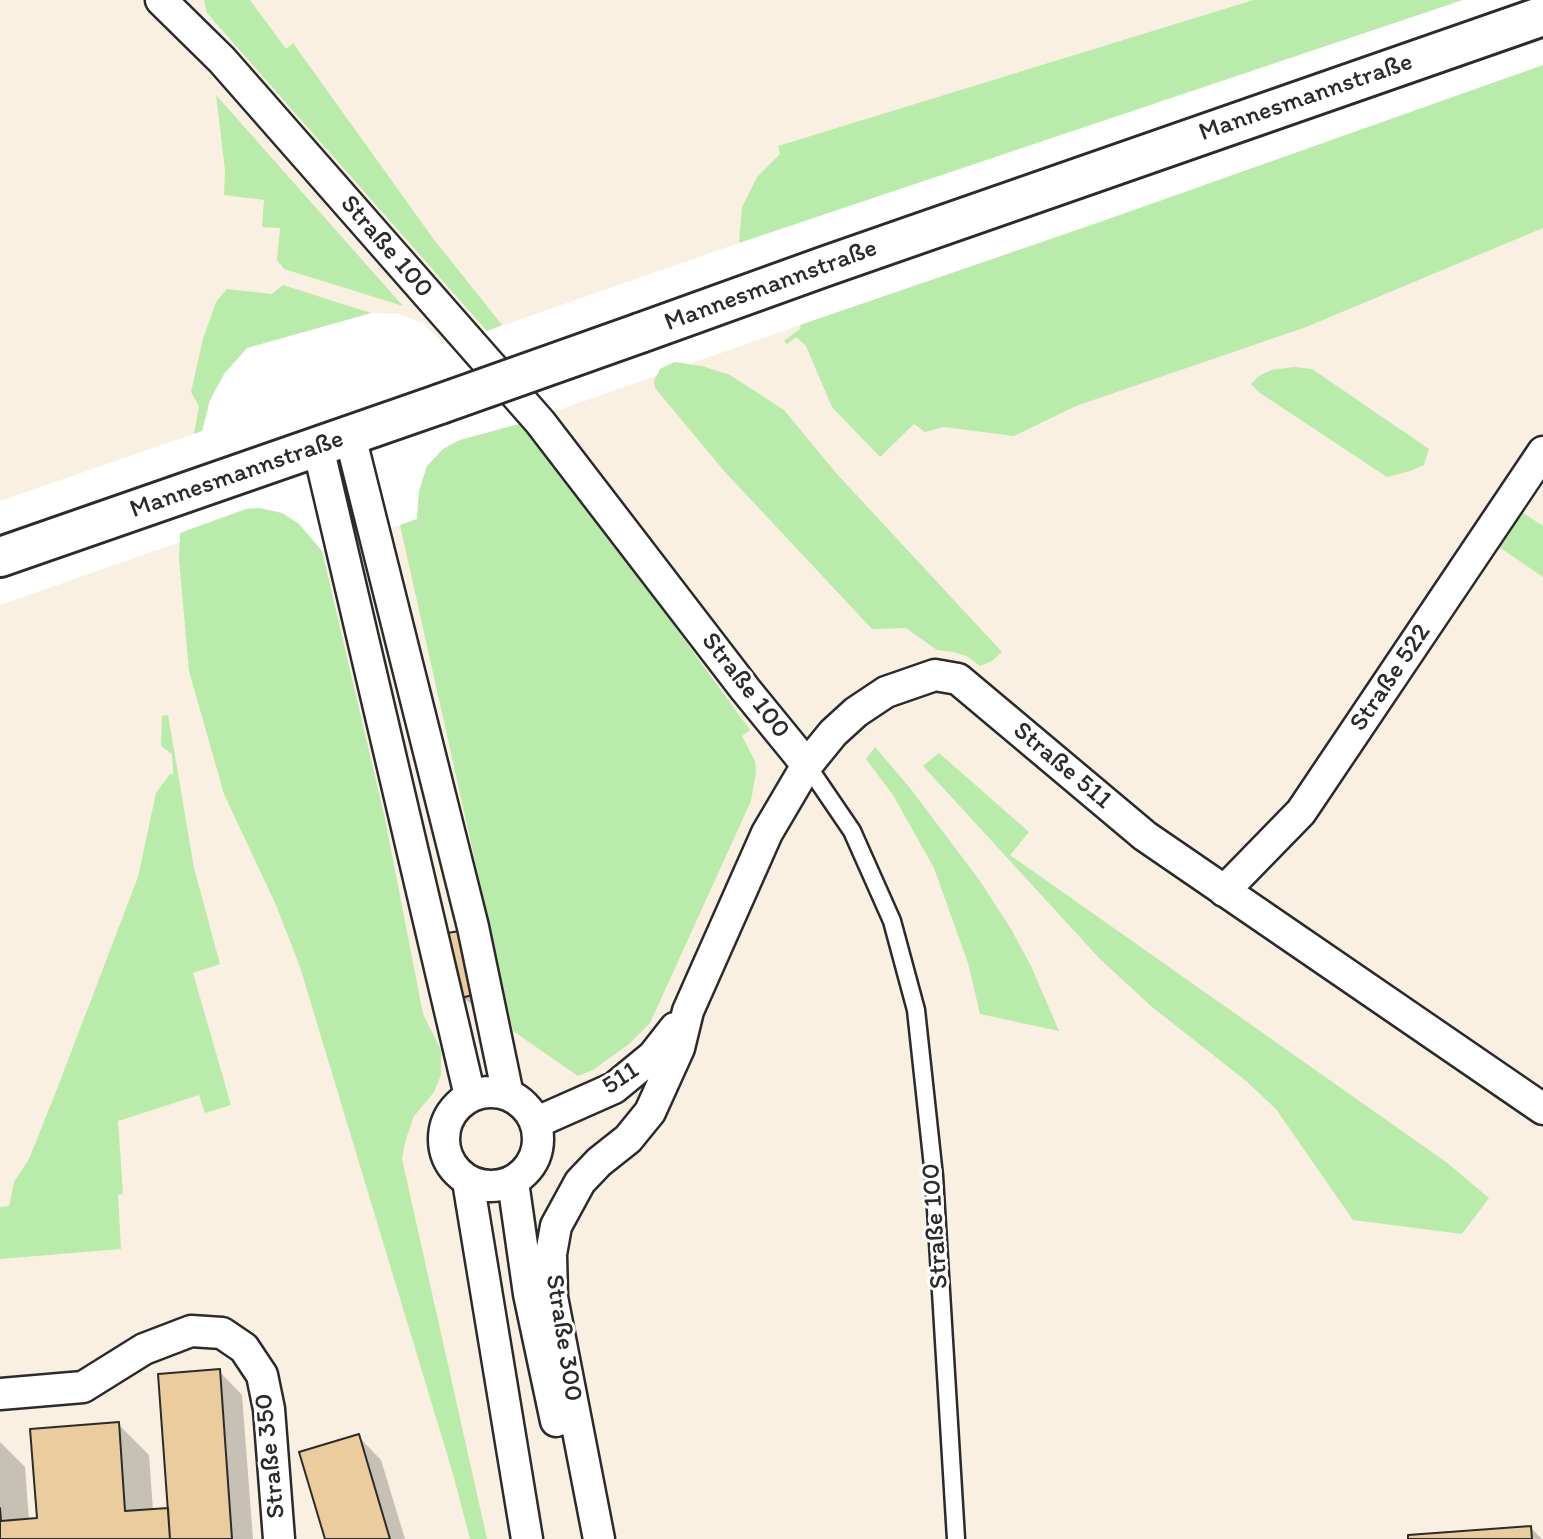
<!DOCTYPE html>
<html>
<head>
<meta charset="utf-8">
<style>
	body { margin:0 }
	canvas { display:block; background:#fff }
</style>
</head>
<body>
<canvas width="1543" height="1539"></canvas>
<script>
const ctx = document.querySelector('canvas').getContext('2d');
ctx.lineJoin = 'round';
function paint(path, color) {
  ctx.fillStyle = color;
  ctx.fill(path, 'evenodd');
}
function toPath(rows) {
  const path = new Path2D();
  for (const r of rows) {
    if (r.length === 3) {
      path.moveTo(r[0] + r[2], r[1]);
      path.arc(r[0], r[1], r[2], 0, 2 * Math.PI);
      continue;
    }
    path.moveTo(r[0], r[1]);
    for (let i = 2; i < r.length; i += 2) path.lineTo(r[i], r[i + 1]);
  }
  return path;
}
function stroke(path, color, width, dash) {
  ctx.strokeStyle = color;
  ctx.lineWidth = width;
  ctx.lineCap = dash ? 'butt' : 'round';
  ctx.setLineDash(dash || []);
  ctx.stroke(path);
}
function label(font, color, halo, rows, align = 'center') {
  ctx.font = font + ' Itim,sans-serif';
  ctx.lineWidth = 6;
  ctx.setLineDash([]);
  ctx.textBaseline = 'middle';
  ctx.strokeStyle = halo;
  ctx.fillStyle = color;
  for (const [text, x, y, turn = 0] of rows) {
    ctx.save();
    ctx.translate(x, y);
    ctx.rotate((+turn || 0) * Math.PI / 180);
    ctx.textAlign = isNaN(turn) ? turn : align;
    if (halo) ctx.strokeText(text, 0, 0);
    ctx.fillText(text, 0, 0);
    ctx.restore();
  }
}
paint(toPath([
	[0,0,1252,0,778,146,781,154,757,177,743,207,739,243,487,331,445,345,423,323,399,314,371,313,247,348,226,371,210,400,202,431,0,501],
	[1543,185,1543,1539,0,1539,0,605,180,542,180,533,246,509,259,508,282,513,299,524,322,551,400,525,417,519,419,491,427,466,443,449,460,440,519,424,800,325]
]), '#f9f0e2');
paint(toPath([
	[204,0,250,0,286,49,293,43,432,237,502,325,487,331,207,13],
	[1253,0,1463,0,739,243,742,207,757,177,780,154,778,146],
	[1543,65,1543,228,1306,327,1076,406,1014,436,944,427,925,432,914,424,880,457,832,407,806,346,796,337,787,344,784,341,801,328,800,325,1100,222],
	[216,95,403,306,284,269,277,260,280,228,262,227,264,200,224,195,225,170],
	[283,285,371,313,247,348,224,374,210,400,202,431,194,434,199,406,191,392,203,339,216,302,227,289,272,294],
	[674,362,702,366,730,375,784,410,836,473,1002,652,992,661,980,666,967,656,954,652,937,650,906,628,872,629,725,472,655,388,654,381,660,369],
	[1294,367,1312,369,1429,449,1424,465,1410,471,1387,477,1260,393,1251,384,1259,376,1271,370],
	[519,424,608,535,750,730,742,736,755,761,756,772,751,801,650,1023,629,1044,593,1070,578,1076,513,1031,400,525,417,519,419,491,427,466,443,449,460,440],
	[259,508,282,513,299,524,322,551,385,819,423,1014,441,1050,441,1075,434,1092,414,1116,405,1142,402,1159,487,1539,470,1539,453,1474,300,967,276,905,224,794,189,671,179,559,180,533,246,509],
	[1522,512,1543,526,1543,577,1499,547],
	[168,715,194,868,220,964,193,973,231,1105,205,1113,199,1095,118,1121,123,1194,118,1195,121,1249,0,1259,0,1207,9,1206,14,1182,29,1159,57,1089,138,877,156,793,170,774,173,774,172,754,161,746,162,716],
	[875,747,910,788,980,881,1011,929,1031,966,1059,1031,980,1014,968,963,934,868,893,795,866,759],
	[939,753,1029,832,1010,855,1446,1162,1489,1198,1462,1234,1353,1220,1276,1109,1245,1080,1152,1007,1099,958,923,766]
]), '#b9ebaa');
paint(toPath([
	[449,935,481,1001,471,1004,463,997],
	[219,1371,242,1395,253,1539,0,1539,0,1442,25,1467,29,1520,39,1520,118,1424,149,1455,153,1511,170,1509],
	[358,1436,381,1460,405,1539,327,1539],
	[1531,1528,1542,1539,1410,1539]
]), '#0003');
const building = toPath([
	[460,931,475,994,462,998,447,933,460,931],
	[220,1369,232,1539,170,1539,158,1374,220,1369],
	[119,1422,125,1511,168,1508,170,1539,0,1539,0,1508,1,1521,37,1518,30,1429,119,1422],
	[359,1434,390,1539,325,1539,299,1452,359,1434],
	[1531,1526,1532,1539,1408,1539,1408,1535,1531,1526]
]);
paint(building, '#ebcc9d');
stroke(building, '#2b2b2b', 2);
const service = toPath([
	[807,765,852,831,892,921,916,1010,934,1176,956,1539]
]);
const minor = toPath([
	[161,0,222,60,540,422,745,689,807,765],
	[350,436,473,927,508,1095],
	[318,447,470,1096],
	[1224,891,1301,812,1543,452],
	[491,1139,47],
	[535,1123,614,1088,653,1056,675,1028],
	[468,1181,527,1539],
	[513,1182,529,1294,556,1421],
	[0,1394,83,1387,144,1349,191,1331,222,1333,244,1348,262,1375,269,1409,279,1539],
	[599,1539,552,1297,551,1254,556,1226,580,1182,599,1162,628,1139,650,1112,679,1048,688,1011,767,833,807,765,833,733,856,712,886,692,935,675,958,679,1145,836,1543,1109]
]);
const secondary = toPath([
	[640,333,826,266,1543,16],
	[0,557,440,404]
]);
stroke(service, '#2b2b2b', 21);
stroke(minor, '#2b2b2b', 35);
stroke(secondary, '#2b2b2b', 44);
stroke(service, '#fff', 16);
stroke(minor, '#fff', 30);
stroke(secondary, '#fff', 38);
const secondaryBridge = toPath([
	[440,404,640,333]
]);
stroke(secondaryBridge, '#2b2b2b', 44, []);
stroke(secondaryBridge, '#fff', 38);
label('26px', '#2b2b2b', '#fff', [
	["Mannesmannstraße",1306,98,-19],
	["Straße 100",386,247,49],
	["Mannesmannstraße",771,286,-20],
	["Mannesmannstraße",237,475,-19],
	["Straße 522",1391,678,-56],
	["Straße 100",745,686,52],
	["Straße 511",1062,766,40],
	["511",621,1079,-34],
	["Straße 100",936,1226,-94],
	["Straße 300",563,1338,81],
	["Straße 350",271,1456,-96]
]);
</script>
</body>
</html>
